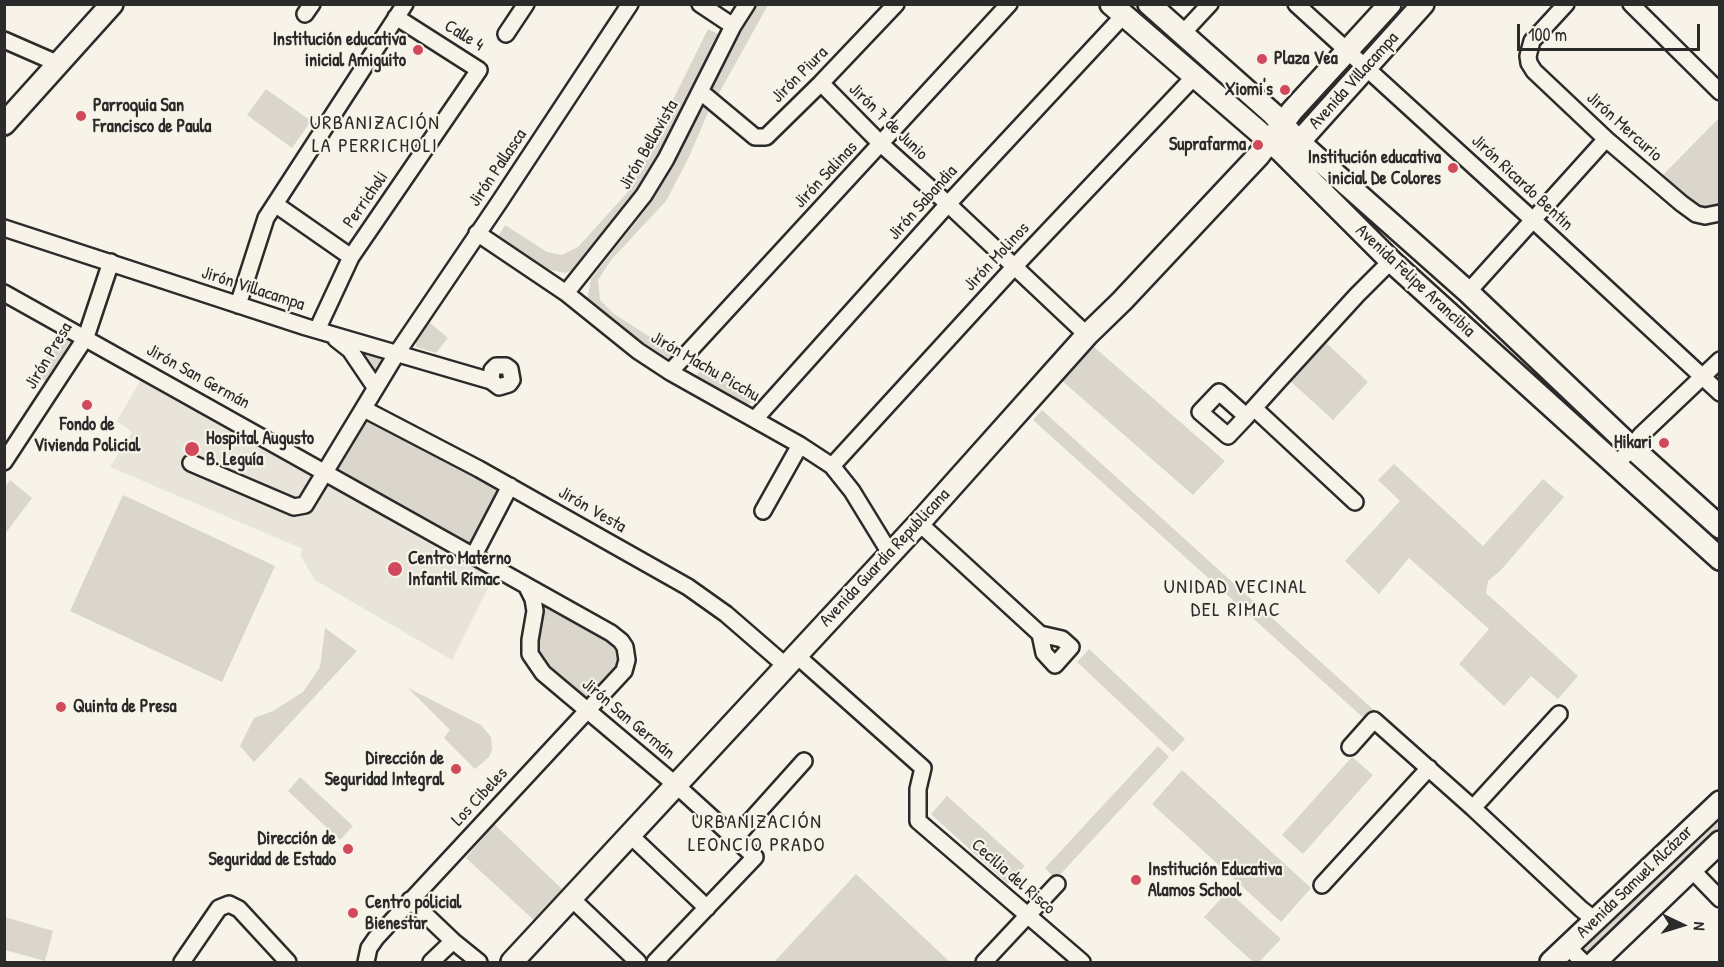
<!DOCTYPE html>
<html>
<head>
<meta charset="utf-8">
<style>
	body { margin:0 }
	#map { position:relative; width:1724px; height:967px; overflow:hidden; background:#f7f3e8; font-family:"Patrick Hand",sans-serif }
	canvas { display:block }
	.frame { position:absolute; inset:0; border:6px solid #2b2b2b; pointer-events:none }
	.north { position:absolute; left:1652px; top:895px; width:60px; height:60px; -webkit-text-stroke:4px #f7f3e8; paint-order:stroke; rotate:94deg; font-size:16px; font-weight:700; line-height:24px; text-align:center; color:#2b2b2b }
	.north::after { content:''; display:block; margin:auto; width:21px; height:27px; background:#2b2b2b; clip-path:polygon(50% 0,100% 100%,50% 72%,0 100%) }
	.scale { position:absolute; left:1517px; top:24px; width:183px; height:27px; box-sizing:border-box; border:3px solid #2b2b2b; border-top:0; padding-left:8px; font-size:18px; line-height:21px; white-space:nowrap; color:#2b2b2b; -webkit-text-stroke:4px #f7f3e8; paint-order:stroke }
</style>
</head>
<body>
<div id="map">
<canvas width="1724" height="967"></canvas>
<div class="frame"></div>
<div class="north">N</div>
<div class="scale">100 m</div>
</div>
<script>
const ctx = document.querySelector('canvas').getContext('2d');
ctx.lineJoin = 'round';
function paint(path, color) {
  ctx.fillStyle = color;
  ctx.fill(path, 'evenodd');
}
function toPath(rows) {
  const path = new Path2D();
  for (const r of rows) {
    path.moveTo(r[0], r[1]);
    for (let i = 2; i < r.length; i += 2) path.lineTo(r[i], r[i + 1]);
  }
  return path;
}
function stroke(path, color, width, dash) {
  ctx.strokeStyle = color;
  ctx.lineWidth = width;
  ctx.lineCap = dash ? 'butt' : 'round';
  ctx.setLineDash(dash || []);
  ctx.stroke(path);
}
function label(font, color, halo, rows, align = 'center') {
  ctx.font = font + ' "Patrick Hand",sans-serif';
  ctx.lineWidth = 4.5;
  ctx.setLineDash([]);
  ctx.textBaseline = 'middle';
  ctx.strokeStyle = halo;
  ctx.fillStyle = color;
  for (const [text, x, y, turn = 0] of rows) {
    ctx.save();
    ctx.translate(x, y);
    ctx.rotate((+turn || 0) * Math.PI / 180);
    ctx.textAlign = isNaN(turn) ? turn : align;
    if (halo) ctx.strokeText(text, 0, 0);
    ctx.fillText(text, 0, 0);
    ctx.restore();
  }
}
paint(toPath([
	[140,381,332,488,335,484,494,576,452,660,315,580,300,555,303,549,110,467,132,432,117,421]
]), '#e8e4da');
paint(toPath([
	[755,5,768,5,718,95,711,90],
	[1128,5,1140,5,1210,68,1202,75],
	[708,29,724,37,668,148,626,216,583,265,566,273,545,269,498,237,505,225,547,252,562,255,578,247,627,193],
	[266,89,311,121,292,148,247,115],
	[704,106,710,108,688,159,666,201,611,260,598,280,600,300,614,314,677,354,667,366,603,320,587,300,591,279,647,208],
	[1719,118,1719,209,1706,213,1660,178],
	[429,322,448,338,436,353,416,347,416,341],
	[61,334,73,338,45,381,34,374],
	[1323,340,1368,382,1333,420,1288,379],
	[355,346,387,357,376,378],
	[1093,346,1225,461,1193,495,1061,380],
	[703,364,759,396,747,406,696,377],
	[1042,410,1376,712,1367,721,1033,420],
	[364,419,369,419,499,489,500,495,475,542,467,545,335,472,334,463],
	[1633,463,1719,536,1719,546,1634,468],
	[1394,464,1483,546,1543,479,1564,497,1501,570,1488,581,1486,593,1578,676,1558,699,1531,676,1504,706,1459,664,1489,629,1409,558,1379,594,1345,561,1400,501,1378,480],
	[10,480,32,498,5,534,5,487],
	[123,495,275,566,222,682,70,611],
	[543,606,547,606,609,643,618,652,618,667,592,699,586,700,582,697,545,664,536,653,535,643,542,620,541,609],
	[325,628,357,651,254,762,240,746,254,718,273,711,303,692,320,667],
	[1089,649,1185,739,1173,752,1077,662],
	[408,688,481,725,491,737,492,749,489,757,475,769,444,738,450,730],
	[1158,746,1169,757,1056,879,1045,868],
	[1352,757,1373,775,1303,854,1282,835],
	[1182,770,1311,888,1281,922,1152,804],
	[300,777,353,826,340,840,288,791],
	[947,796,1025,866,1008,884,931,814],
	[1719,813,1719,827,1578,962,1563,962],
	[494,824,562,889,535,921,466,858],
	[856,874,950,962,774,962],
	[1228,891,1281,939,1259,962,1253,962,1204,917],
	[5,917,53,931,45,961,5,950]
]), '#dad6cc');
const street = toPath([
	[700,4,733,26],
	[1296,4,1533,220,1720,393],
	[1566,4,1532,41,1528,56,1529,63,1534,71,1606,139,1681,203,1696,214,1705,216,1720,213],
	[1631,4,1720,92],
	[305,14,312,4],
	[506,34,526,4],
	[1182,34,1210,4],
	[4,40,59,64],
	[821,83,881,144,948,204,1087,335],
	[701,92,755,137,766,137,821,83,896,4],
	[275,204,351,257],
	[4,228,306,327,491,381,499,387,509,384,512,380,510,369,506,366,496,366,492,370,491,381],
	[477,233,566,293,638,351,670,372,800,445,832,466,852,491,890,553],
	[1468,292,1606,139],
	[4,293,611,633,621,641,625,647,627,660,624,671,376,938,369,948,366,962],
	[566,293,644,195,666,159,733,26,747,4],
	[238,305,266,218,405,4],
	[317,330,351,257,479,70,396,17],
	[336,339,350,350,375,387],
	[670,372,1009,4],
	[1254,408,1355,502],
	[364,409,479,469,688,587,726,614,786,666],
	[1246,416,1219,392,1200,412,1228,436,1245,418,1282,377,1357,295,1391,261],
	[755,419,948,204,1123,16],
	[4,462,86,337,111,262],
	[191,463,294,507,305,505,397,353,500,201,630,4],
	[1617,465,1641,435,1720,360],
	[832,466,1015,266,1193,78],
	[763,511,800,445],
	[919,523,1040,634,1062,639,1071,647,1055,665,1044,653,1040,634],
	[474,555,510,486],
	[527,587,533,599,535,611,530,640,530,654,543,673,676,785,755,857,655,962],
	[796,655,923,768,918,789,918,821,1082,962],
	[1350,747,1374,720,1473,808,1581,909,1595,920],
	[1473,808,1559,714],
	[630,835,707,908],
	[735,838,804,761],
	[1691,869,1720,899],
	[1322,885,1429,768],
	[571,898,638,962],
	[410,900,453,941],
	[1568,947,1583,962],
	[182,962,219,908,229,904,239,909,288,962],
	[431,962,453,941,479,962],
	[984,962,1057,884]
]);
const secondary = toPath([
	[1111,4,1281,151,1391,261,1720,559],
	[1149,4,1273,114,1299,142,1468,292,1630,446,1720,527],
	[4,124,112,4],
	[1288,147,1299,142,1423,4],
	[512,962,919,523,1087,335,1122,301,1259,155,1292,111,1390,4],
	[1551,962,1720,802],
	[1595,962,1720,842]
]);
stroke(street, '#2b2b2b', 20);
stroke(secondary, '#2b2b2b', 26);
stroke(street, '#f7f3e8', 15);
stroke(secondary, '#f7f3e8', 21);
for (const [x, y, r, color] of [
	[418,50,6,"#d1495b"],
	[1262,59,6,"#d1495b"],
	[1285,90,6,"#d1495b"],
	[81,116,6,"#d1495b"],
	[1258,145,6,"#d1495b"],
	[1453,168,6,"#d1495b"],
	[87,405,6,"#d1495b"],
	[1664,443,6,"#d1495b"],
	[192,449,8,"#d1495b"],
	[395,569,8,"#d1495b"],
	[61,707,6,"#d1495b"],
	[456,769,6,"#d1495b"],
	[348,849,6,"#d1495b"],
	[1136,880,6,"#d1495b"],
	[353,913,6,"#d1495b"]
]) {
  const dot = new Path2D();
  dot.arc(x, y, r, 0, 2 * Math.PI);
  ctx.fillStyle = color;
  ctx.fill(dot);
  stroke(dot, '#f7f3e8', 2);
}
label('18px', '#2b2b2b', '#f7f3e8', [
	["Calle 4",464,36,32],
	["Jirón Piura",800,75,-45],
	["Avenida Villacampa",1354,81,-48],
	["Jirón 7 de Junio",888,122,44],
	["Jirón Mercurio",1624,127,42],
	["Jirón Bellavista",649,145,-60],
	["Jirón Pallasca",498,168,-56],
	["Jirón Salinas",826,175,-47],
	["Jirón Ricardo Bentin",1522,183,43],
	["Perricholi",366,200,-55],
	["Jirón Sabandia",923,203,-48],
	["Jirón Molinos",997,257,-47],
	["Avenida Felipe Arancibia",1415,281,43],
	["Jirón Villacampa",253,289,18],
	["Jirón Presa",49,356,-59],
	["Jirón Machu Picchu",705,367,30],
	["Jirón San Germán",198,377,29],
	["Jirón Vesta",592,510,30],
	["Avenida Guardia Republicana",885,558,-47],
	["Jirón San Germán",628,719,40],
	["Los Cibeles",480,797,-47],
	["Cecilia del Risco",1013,877,41],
	["Avenida Samuel Alcázar",1635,882,-44]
]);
label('bold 18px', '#2b2b2b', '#f7f3e8', [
	["Institución educativa",406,40],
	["inicial Amiguito",406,61],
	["Plaza Vea",1274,59,"left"],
	["Xiomi's",1273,90],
	["Parroquia San",93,106,"left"],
	["Francisco de Paula",93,127,"left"],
	["Suprafarma",1246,145],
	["Institución educativa",1441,158],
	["inicial De Colores",1441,179],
	["Fondo de",87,425,"center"],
	["Vivienda Policial",87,446,"center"],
	["Hospital Augusto",206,439,"left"],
	["B. Leguía",206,460,"left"],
	["Hikari",1652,443],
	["Centro Materno",408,559,"left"],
	["Infantil Rímac",408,580,"left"],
	["Quinta de Presa",73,707,"left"],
	["Dirección de",444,759],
	["Seguridad Integral",444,780],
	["Dirección de",336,839],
	["Seguridad de Estado",336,860],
	["Institución Educativa",1148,870,"left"],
	["Alamos School",1148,891,"left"],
	["Centro policial",365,903,"left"],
	["Bienestar",365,924,"left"]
], 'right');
ctx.letterSpacing = '1.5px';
label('20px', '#2b2b2b', '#f7f3e8', [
	["URBANIZACIÓN",375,124],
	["LA PERRICHOLI",375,147],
	["UNIDAD VECINAL",1236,588],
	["DEL RIMAC",1236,611],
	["URBANIZACIÓN",757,823],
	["LEONCIO PRADO",757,846]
]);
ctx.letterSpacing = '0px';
</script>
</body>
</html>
